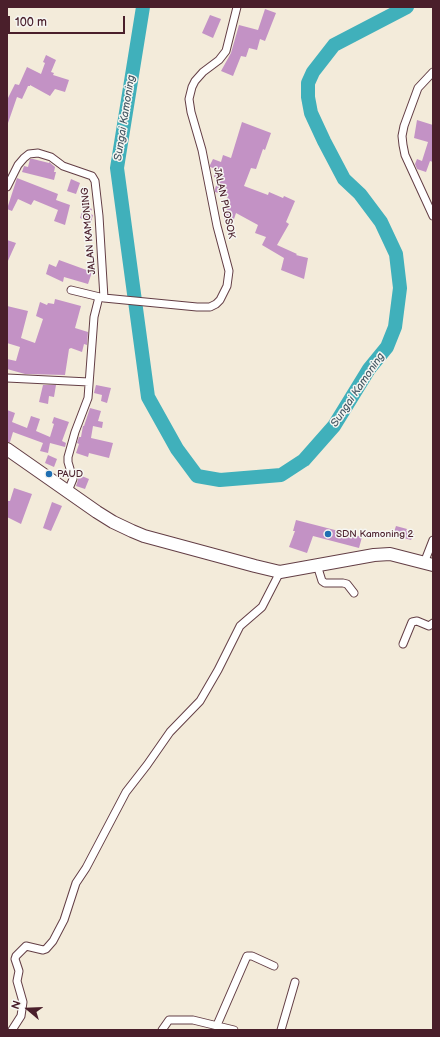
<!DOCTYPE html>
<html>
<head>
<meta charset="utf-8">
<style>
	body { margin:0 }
	#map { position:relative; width:440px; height:1037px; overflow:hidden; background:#f3ebda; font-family:"Balsamiq Sans",sans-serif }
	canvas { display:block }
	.frame { position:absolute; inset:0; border:8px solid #4a1f2b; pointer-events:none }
	.north { position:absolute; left:8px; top:989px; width:40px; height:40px; -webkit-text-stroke:3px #f6f6f2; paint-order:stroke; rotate:289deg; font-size:11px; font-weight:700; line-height:16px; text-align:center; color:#4a1f2b }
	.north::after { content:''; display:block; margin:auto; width:14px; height:18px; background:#4a1f2b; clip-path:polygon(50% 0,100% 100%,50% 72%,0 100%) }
	.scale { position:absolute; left:8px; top:16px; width:117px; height:18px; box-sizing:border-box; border:2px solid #4a1f2b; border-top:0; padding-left:5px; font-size:12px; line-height:14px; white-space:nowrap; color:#4a1f2b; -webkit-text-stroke:3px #f6f6f2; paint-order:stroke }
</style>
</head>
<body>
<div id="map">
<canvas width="440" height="1037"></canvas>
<div class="frame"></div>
<div class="north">N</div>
<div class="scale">100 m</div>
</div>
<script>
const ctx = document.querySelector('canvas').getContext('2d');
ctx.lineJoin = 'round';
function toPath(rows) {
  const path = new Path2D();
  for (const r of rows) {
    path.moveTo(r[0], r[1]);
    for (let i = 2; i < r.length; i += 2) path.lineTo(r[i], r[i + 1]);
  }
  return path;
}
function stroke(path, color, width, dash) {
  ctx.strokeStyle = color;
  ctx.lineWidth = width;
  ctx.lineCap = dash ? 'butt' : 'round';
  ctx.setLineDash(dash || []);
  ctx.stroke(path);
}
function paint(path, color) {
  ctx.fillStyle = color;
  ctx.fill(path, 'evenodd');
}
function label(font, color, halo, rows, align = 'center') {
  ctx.font = font + ' "Balsamiq Sans",sans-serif';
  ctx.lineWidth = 3;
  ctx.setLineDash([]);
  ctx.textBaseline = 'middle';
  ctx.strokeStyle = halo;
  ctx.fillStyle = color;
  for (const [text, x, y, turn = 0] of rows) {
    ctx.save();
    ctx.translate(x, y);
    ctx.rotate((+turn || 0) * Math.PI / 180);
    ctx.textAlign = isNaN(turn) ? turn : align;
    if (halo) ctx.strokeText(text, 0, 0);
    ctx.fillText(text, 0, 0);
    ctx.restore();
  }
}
stroke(toPath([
	[143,7,117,168,148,397,177,449,197,476,220,480,281,475,304,460,334,426,369,369,387,347,395,327,400,288,396,254,381,222,360,194,344,179,324,141,311,113,308,97,308,83,313,72,334,45,407,7]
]), '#40b0bb', 14);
paint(toPath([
	[265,9,276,13,265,41,260,39,257,50,249,48,246,57,241,56,233,76,221,71,231,53,239,25,258,30],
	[210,15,221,19,213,38,202,33],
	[46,55,56,60,51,72,54,73,53,75,69,80,65,92,55,89,50,96,30,85,30,86,28,86,22,99,17,97,8,123,7,122,7,100,15,84,19,85,27,67,41,74,45,63,43,62],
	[417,120,433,125,433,162,430,161,426,172,417,169,415,164,417,159,422,161,428,142,414,138],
	[242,122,271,133,265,150,263,149,256,169,251,168,244,186,268,195,269,192,283,198,284,196,295,201,286,222,289,224,277,245,297,254,296,255,308,258,304,279,281,270,284,258,262,245,266,237,255,233,258,225,236,213,233,222,224,219,228,210,223,208,228,196,215,192,215,189,218,179,214,177,216,169,210,167,210,165,213,159,221,162,223,155,231,158],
	[30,159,33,159,49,163,49,162,55,167,54,172,56,172,54,180,22,172,24,166,28,167],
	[17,178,58,194,56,200,70,205,65,225,54,221,58,210,34,200,31,205,18,199,12,211,7,209],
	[71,179,80,183,76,194,67,191],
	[84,206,92,209,90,214,93,215,91,222,80,218],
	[7,240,16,243,7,263],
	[59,260,92,272,88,284,64,277,63,282,46,274,49,264,56,267],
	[55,299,81,306,75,328,88,332,87,345,84,344,82,352,71,348,69,349,65,375,25,374,7,369,7,359,16,361,20,347,7,343,7,306,28,311,21,338,35,343,43,319,36,316,40,302,47,305,48,303,54,304],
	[43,385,56,385,54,397,49,396,48,404,39,402],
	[96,385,111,388,107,403,101,401,102,395,94,393],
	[90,408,101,411,98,421,103,422,102,428,93,426,91,438,113,443,109,458,89,453,88,457,76,453,79,444,77,443,79,437,81,437,83,426,84,426],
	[7,410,15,413,12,422,27,428,31,416,40,419,36,431,50,437,54,424,52,423,54,417,69,422,62,441,66,443,65,447,50,443,48,453,40,451,43,443,13,432,10,442,7,442],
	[48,455,57,459,54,467,45,463],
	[77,474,89,479,85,489,76,486,78,480],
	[14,488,32,494,21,524,7,517,7,501,10,501],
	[52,502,62,506,51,531,43,528],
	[296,520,362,537,359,548,313,536,307,553,289,547,295,531,293,531],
	[396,526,407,529,406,531,414,534,411,540,393,535]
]), '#c392c5');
const street = toPath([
	[433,72,418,88,404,126,402,136,403,145,405,155,433,216],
	[7,187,18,165,24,158,29,154,38,153,51,157,63,166,92,176,95,181,99,216,104,298],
	[71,290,104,298,197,307,210,307,216,304,220,300,227,286,229,271,217,226,202,150,191,112,189,99,192,87,195,81,203,72,219,60,226,51,237,7],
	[7,378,89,382],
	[68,491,73,479,68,462,68,457,75,432,88,398,94,317,99,297],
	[424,563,433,540],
	[317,565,322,581,325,583,343,583,347,584,354,593],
	[403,644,412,622,417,621,429,626,433,623],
	[217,1025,247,956,252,956,274,966],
	[12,1030,21,1016,23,1002,17,981,19,971,15,959,16,956,26,946,43,950,46,949,53,941,64,920,76,883,86,868,126,792,147,765,170,732,200,701,218,670,240,626,262,607,280,572],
	[162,1030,169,1020,193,1020,234,1030],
	[281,1030,295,982]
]);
const primary = toPath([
	[7,449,97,512,113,522,132,531,144,536,255,566,280,572,374,555,390,554,433,565]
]);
stroke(street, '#633e45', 9);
stroke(primary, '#633e45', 14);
stroke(street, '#fff', 7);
stroke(primary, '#fff', 12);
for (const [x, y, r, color] of [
	[49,474,4,"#1f6fb2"],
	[328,534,4,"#1f6fb2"]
]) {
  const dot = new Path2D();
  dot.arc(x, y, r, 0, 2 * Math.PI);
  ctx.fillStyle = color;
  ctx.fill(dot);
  stroke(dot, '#f6f6f2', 1.5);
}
label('10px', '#4a1f2b', '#f6f6f2', [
	["JALAN PLOSOK",224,203,78],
	["JALAN KAMONING",89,231,-95]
]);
label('10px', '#4a1f2b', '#f6f6f2', [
	["PAUD",57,474],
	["SDN Kamoning 2",336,534]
], 'left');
label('italic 11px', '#465965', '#f6f6f2', [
	["Sungai Kamoning",125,118,-81],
	["Sungai Kamoning",358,390,-56]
]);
</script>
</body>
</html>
